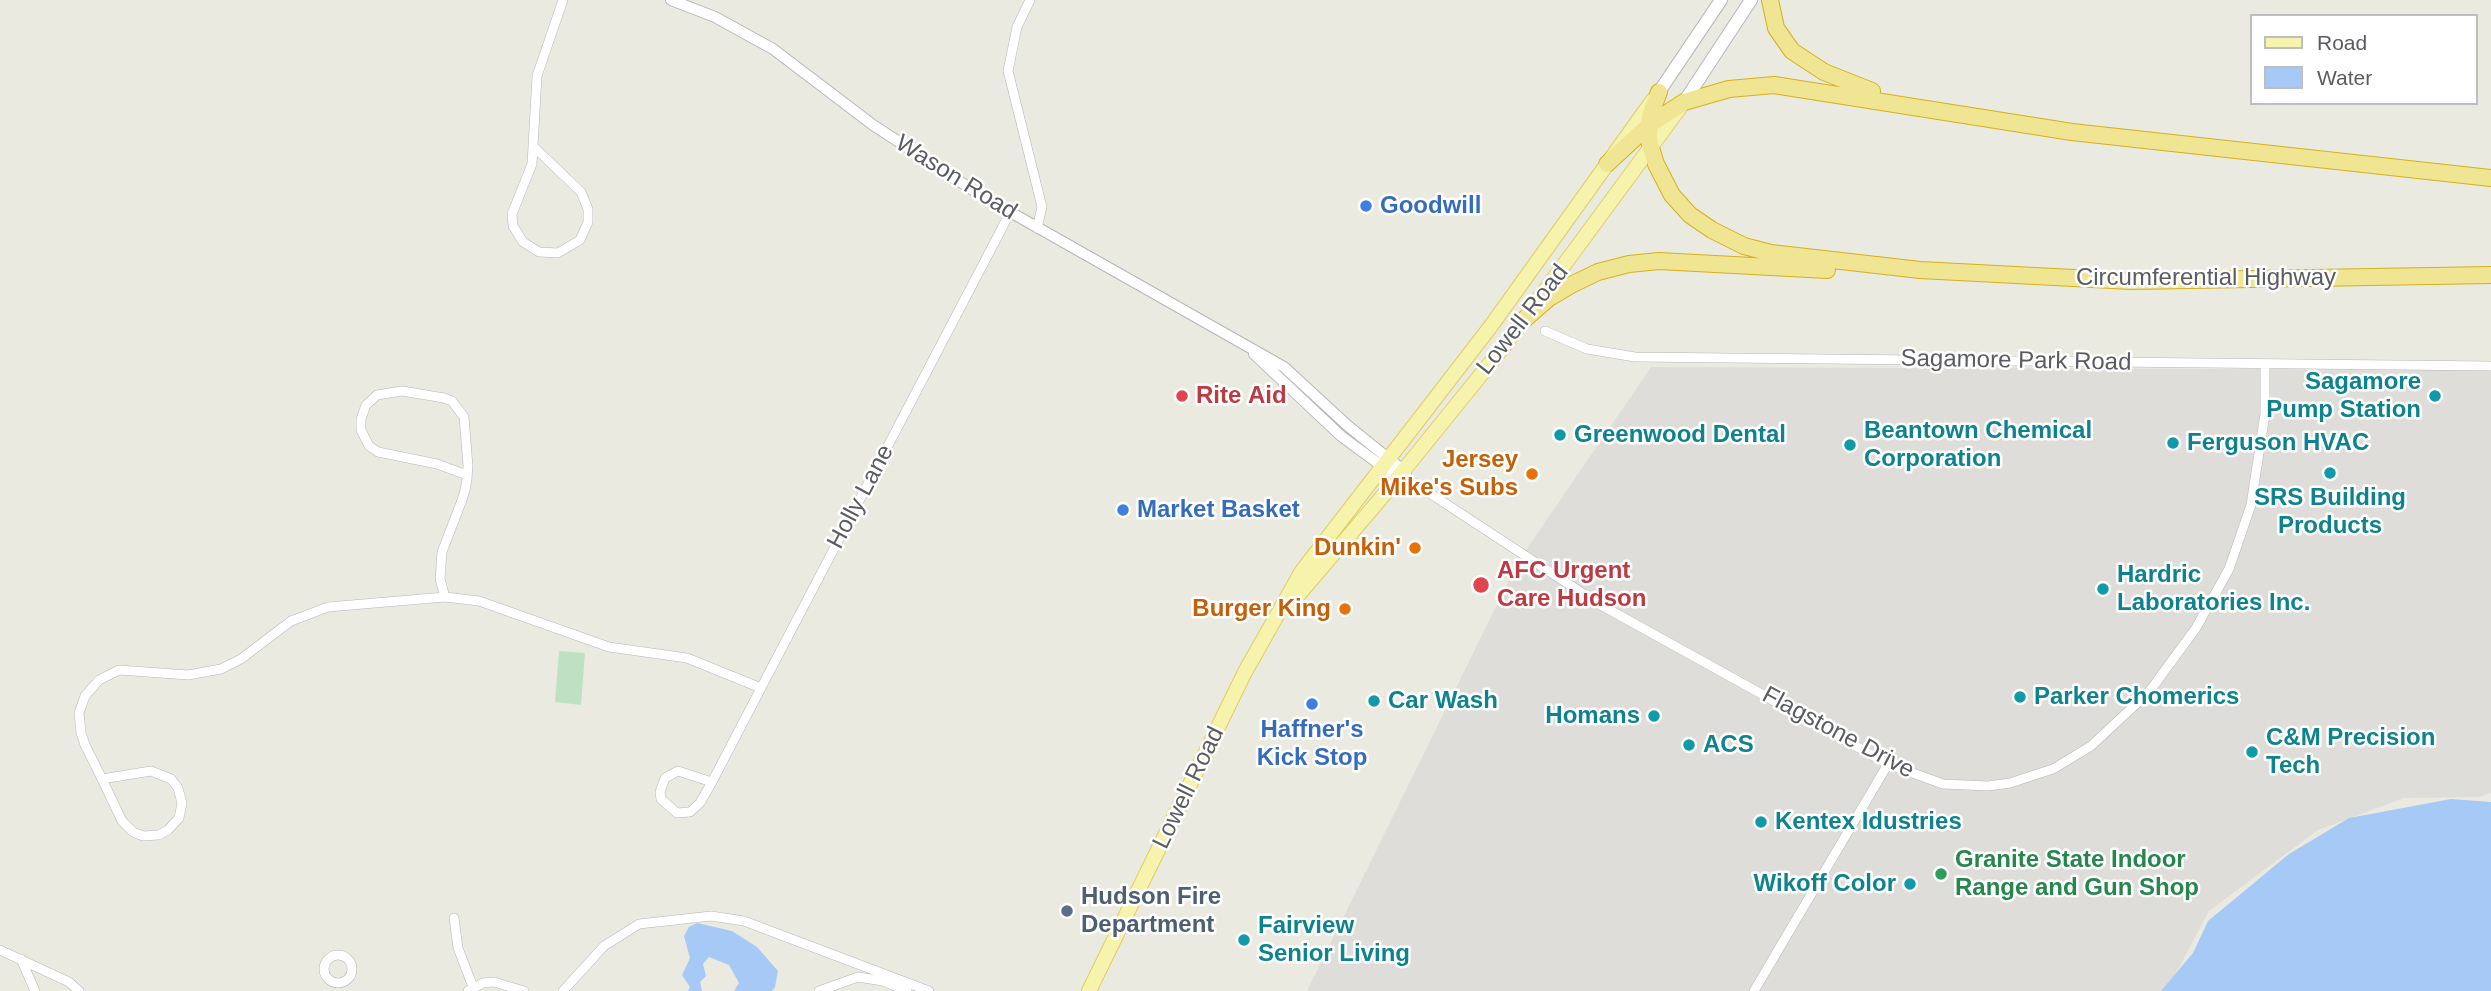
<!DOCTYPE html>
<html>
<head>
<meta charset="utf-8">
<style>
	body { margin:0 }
	#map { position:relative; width:2491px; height:991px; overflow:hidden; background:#ebeae1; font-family:Helvetica,sans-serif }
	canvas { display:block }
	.legend { position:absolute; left:2250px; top:14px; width:228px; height:91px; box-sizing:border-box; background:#fff; border:2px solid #bdbebf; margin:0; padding:9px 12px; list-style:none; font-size:21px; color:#5a5c60 }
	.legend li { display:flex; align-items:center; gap:14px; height:35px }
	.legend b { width:35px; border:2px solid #bdbebf }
</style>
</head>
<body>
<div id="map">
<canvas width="2491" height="991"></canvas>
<ul class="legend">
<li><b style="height:9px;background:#f5f3ac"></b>Road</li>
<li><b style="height:19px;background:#a7c9f5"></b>Water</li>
</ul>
</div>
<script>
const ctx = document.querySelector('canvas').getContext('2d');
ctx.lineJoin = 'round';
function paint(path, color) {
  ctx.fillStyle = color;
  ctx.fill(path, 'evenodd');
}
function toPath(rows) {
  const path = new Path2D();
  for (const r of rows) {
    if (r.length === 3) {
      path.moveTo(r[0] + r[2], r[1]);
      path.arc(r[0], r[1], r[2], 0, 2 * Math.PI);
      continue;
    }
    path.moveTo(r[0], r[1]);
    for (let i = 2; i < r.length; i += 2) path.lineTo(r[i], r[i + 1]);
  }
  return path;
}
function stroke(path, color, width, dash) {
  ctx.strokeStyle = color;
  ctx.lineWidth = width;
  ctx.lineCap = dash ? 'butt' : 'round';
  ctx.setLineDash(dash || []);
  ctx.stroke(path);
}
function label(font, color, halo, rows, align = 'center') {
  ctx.font = font + ' Helvetica,sans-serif';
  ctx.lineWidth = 5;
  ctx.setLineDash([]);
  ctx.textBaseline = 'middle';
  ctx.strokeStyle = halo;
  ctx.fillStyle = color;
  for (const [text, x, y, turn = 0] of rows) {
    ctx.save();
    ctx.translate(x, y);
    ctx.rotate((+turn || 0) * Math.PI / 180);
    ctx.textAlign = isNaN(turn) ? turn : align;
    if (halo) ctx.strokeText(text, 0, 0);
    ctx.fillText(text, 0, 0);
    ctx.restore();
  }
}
paint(toPath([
	[1651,367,2491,370,2491,793,2479,797,2404,798,2318,830,2209,911,2173,979,2161,991,1307,991,1518,562]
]), '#deddd9');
paint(toPath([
	[559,651,585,653,581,705,555,702]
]), '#c0e0c4');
paint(toPath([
	[2451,799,2491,802,2491,991,2161,991,2193,953,2208,921,2289,854,2349,818],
	[697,923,732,931,757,947,778,971,775,987,772,991,734,991,739,983,729,965,709,957,703,964,706,976,700,982,702,991,688,991,690,987,682,975,690,958,684,936,689,927]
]), '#a7c9f5');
const minor = toPath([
	[1030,0,1017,27,1008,71,1042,207,1037,228],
	[535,148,581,192,588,209,588,222,580,240,558,253,539,252,523,242,513,226,512,214,532,164,537,76,563,0],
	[1545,331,1587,349,1635,357,2491,366],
	[1408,479,1599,604,1888,764,1943,784,1988,786,2010,783,2053,769,2091,746,2149,692,2196,628,2229,569,2251,505,2265,414,2265,364],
	[445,597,440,579,442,552,462,500,465,490,467,479,468,466,464,417,452,401,444,398,402,391,377,395,366,405,361,419,361,430,369,446,378,452,437,464,467,475],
	[102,779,151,771,171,779,178,788,182,803,179,818,168,830,159,835,143,836,133,832,122,821,102,779,85,745,81,733,79,713,85,696,99,680,119,670,188,675,221,669,241,659,291,621,328,607,445,597,479,601,609,647,687,658,761,688],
	[712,782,678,771,665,778,660,792,661,799,677,813,690,812,700,803,712,782,761,688,1001,230,1010,212],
	[454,918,458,948,473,987],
	[0,950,69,982,79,991],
	[338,969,14],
	[21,959,35,991],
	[468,991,483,983,494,982,524,991],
	[563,991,604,946,639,924,711,916,744,921,929,991],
	[819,991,858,977,883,981,907,991],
	[1754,991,1888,764]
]);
const tertiary = toPath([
	[671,0,715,17,773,49,873,125,982,196,1284,367,1348,426,1404,471,1408,479],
	[1254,354,1341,436,1398,478,1405,479]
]);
const secondary = toPath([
	[1659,92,1721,0],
	[1684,102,1751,0]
]);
const primary = toPath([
	[1288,607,1382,497,1505,345,1681,106],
	[1089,991,1245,672,1302,571,1491,326,1653,100]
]);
const motorway = toPath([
	[1770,0,1776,28,1792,51,1824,72,1872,91],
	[1659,92,1650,116,1649,141,1656,164,1672,195,1690,215,1712,230,1744,246,1771,253,1920,270,2131,281,2491,275],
	[1607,164,1649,125,1684,102,1729,89,1774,85,2072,132,2491,178],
	[1525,319,1549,298,1571,285,1598,272,1629,264,1659,261,1827,270]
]);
stroke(minor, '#b4b6ba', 10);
stroke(tertiary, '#b4b6ba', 12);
stroke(secondary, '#b5b7bc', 14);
stroke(primary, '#e1ce64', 16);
stroke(motorway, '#d3b219', 18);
stroke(minor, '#fff', 9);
stroke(tertiary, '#fff', 10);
stroke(secondary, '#fff', 12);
stroke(primary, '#f5f3ac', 14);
stroke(motorway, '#f0e593', 16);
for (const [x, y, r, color] of [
	[1366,206,7,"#3f7fe0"],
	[1182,396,7,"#e0444e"],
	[2435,396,7,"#0f9aa8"],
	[1560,435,7,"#0f9aa8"],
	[2173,443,7,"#0f9aa8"],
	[1850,445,7,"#0f9aa8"],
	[2330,473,7,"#0f9aa8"],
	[1532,474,7,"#e8710a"],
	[1123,510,7,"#3f7fe0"],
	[1415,548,7,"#e8710a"],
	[1481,585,9,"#e0444e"],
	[2103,589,7,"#0f9aa8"],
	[1345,609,7,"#e8710a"],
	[2020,697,7,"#0f9aa8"],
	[1374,701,7,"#0f9aa8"],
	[1312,704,7,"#3f7fe0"],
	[1654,716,7,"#0f9aa8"],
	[1689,745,7,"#0f9aa8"],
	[2252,752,7,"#0f9aa8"],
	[1761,822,7,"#0f9aa8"],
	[1941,874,7,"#2e9e5b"],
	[1910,884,7,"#0f9aa8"],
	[1067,911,7,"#5c6f8a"],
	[1244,940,7,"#0f9aa8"]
]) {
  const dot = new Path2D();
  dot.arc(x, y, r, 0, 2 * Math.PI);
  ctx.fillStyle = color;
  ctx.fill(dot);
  stroke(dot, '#fff', 2.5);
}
label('24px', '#5a5c60', '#fff', [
	["Wason Road",956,178,32],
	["Circumferential Highway",2206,278],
	["Lowell Road",1523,320,-52],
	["Sagamore Park Road",2016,361,1],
	["Holly Lane",861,497,-62],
	["Flagstone Drive",1838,733,28],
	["Lowell Road",1189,788,-64]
]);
label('bold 24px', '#366cbe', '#fff', [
	["Goodwill",1380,206],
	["Market Basket",1137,510],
	["Haffner's",1312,730,"center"],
	["Kick Stop",1312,758,"center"]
], 'left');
label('bold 24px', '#0d838f', '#fff', [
	["Sagamore",2421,382,"right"],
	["Pump Station",2421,410,"right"],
	["Beantown Chemical",1864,431],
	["Corporation",1864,459],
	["Greenwood Dental",1574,435],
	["Ferguson HVAC",2187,443],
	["SRS Building",2330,498,"center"],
	["Products",2330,526,"center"],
	["Hardric",2117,575],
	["Laboratories Inc.",2117,603],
	["Parker Chomerics",2034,697],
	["Car Wash",1388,701],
	["Homans",1640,716,"right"],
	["C&M Precision",2266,738],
	["Tech",2266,766],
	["ACS",1703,745],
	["Kentex Idustries",1775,822],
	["Wikoff Color",1896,884,"right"],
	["Fairview",1258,926],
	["Senior Living",1258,954]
], 'left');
label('bold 24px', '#be3a42', '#fff', [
	["Rite Aid",1196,396],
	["AFC Urgent",1497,571],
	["Care Hudson",1497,599]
], 'left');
label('bold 24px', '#c56008', '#fff', [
	["Jersey",1518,460],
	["Mike's Subs",1518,488],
	["Dunkin'",1401,548],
	["Burger King",1331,609]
], 'right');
label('bold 24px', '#27864d', '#fff', [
	["Granite State Indoor",1955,860],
	["Range and Gun Shop",1955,888]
], 'left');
label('bold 24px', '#4e5e75', '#fff', [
	["Hudson Fire",1081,897],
	["Department",1081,925]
], 'left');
</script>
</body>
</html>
